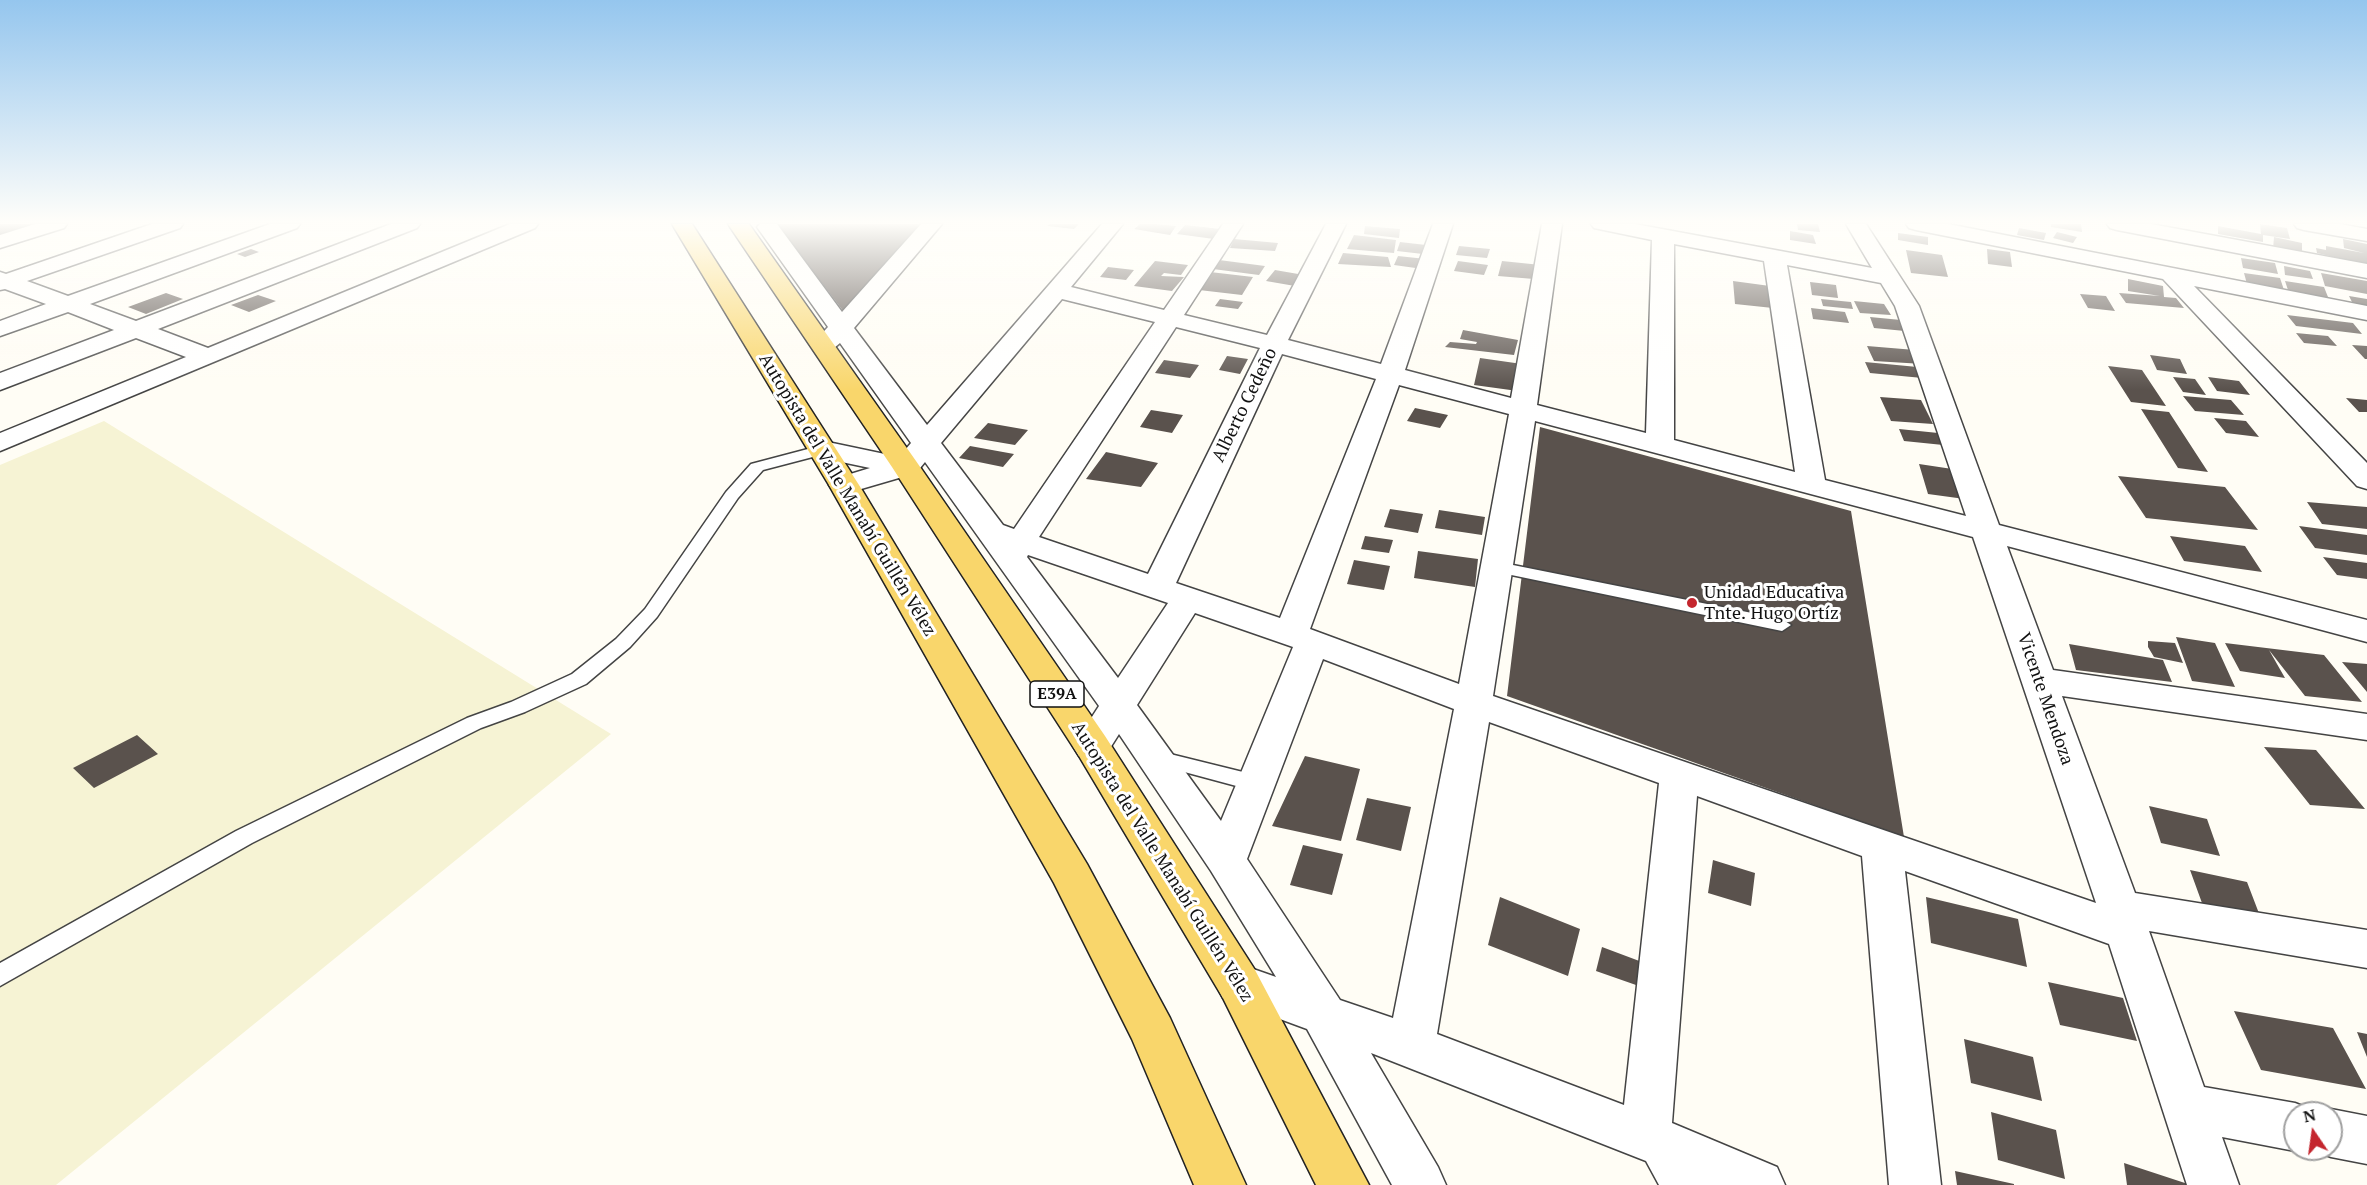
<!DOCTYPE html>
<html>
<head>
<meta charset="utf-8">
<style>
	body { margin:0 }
	#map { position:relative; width:2367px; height:1185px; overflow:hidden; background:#fffdf5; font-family:"PT Serif",serif }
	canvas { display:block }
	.north { position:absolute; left:2283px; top:1101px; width:60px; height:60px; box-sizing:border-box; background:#fff; border:2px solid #a0a0a0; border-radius:50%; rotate:347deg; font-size:16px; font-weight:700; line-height:24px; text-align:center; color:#111 }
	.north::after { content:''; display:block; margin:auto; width:21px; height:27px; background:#c4262e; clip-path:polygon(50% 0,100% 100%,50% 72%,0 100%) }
</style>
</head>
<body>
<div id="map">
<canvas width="2367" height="1185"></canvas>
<div class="north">N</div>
</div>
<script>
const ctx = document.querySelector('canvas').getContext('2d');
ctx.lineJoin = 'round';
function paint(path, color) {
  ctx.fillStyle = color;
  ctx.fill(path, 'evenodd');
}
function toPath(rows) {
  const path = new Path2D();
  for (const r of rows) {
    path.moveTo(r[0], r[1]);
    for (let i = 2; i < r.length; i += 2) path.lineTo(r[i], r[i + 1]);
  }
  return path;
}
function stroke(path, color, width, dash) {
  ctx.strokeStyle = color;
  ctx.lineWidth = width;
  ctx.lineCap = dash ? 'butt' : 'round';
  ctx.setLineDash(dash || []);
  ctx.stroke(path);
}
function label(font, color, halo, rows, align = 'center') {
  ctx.font = font + ' "PT Serif",serif';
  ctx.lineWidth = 6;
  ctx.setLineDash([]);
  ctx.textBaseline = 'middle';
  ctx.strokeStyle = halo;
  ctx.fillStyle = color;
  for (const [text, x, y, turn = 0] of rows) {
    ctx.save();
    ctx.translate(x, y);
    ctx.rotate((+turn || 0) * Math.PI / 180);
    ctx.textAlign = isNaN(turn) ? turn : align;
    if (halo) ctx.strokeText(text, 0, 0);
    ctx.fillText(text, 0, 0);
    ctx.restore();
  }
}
paint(toPath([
	[104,421,611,734,56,1185,0,1185,0,465]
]), '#f6f3d4');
paint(toPath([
	[0,224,49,224,0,240],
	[777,224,919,224,847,316],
	[1050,224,1079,224,1074,229,1047,226],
	[1140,224,1155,224,1176,226,1170,235,1134,229],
	[1797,224,1818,224,1820,232,1798,230],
	[2051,224,2081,224,2082,232,2051,227],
	[2260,224,2287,228,2290,239,2263,235,2263,242,2218,234,2218,226,2261,234],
	[1185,225,1221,229,1214,239,1177,234],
	[1365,226,1400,229,1399,238,1364,234],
	[2019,228,2046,233,2044,240,2017,235],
	[1790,231,1813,235,1816,244,1790,240],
	[2057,232,2077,237,2073,243,2053,238],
	[1898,233,1928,237,1928,245,1898,240],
	[1354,235,1396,240,1394,253,1347,249],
	[2274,237,2302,243,2302,254,2273,249],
	[1234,239,1278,243,1275,251,1230,248],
	[2343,239,2367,244,2367,265,2317,253,2316,248,2326,250,2326,246,2364,253,2344,248],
	[1400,242,1426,245,1423,254,1397,251],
	[1459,246,1490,249,1487,258,1456,255],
	[251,249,259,252,245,257,237,254],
	[1987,249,2010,252,2012,267,1988,264],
	[1906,250,1942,255,1948,277,1911,273],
	[1343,253,1388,257,1391,267,1338,264],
	[1398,256,1426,259,1423,269,1394,265],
	[2241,258,2275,263,2278,274,2243,268],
	[1219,260,1265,266,1259,275,1213,269],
	[1155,261,1188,265,1181,275,1164,273,1161,276,1184,277,1172,291,1134,286],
	[1458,261,1488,265,1484,275,1454,271],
	[1502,261,1541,265,1534,279,1498,276],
	[2284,266,2310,271,2313,279,2285,275],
	[1108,267,1134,270,1126,280,1100,277],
	[1275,270,1304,275,1295,286,1266,281],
	[1210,272,1253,277,1242,295,1199,290],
	[2244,273,2280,278,2284,290,2247,284],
	[2321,273,2367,281,2367,294,2325,286],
	[2128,279,2163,286,2164,297,2176,298,2184,308,2126,303,2119,293,2160,296,2128,291],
	[1733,281,1770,286,1773,308,1735,304],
	[2285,281,2324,287,2330,302,2290,296],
	[1810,282,1836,285,1838,298,1812,295],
	[166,293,183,299,146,314,128,307],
	[2080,294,2106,296,2115,311,2088,308],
	[258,295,276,301,249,312,231,305],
	[2349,296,2367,299,2367,309,2354,306],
	[1220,299,1243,302,1238,309,1215,306],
	[1821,299,1851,302,1853,309,1823,306],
	[1854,301,1884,304,1891,315,1860,313],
	[1811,308,1845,312,1849,323,1813,319],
	[2287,315,2353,323,2362,334,2296,326],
	[1870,317,1901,320,1905,331,1874,328],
	[1463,330,1518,340,1514,355,1445,347,1450,342,1476,344,1477,342,1460,339],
	[2296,333,2328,336,2337,346,2304,343],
	[2352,345,2367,346,2367,359,2365,359],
	[1867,346,1915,350,1923,364,1874,361],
	[2150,355,2180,359,2187,374,2157,370],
	[1227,356,1248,359,1240,374,1219,370],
	[1480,358,1529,365,1525,392,1474,385],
	[1164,360,1199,365,1190,378,1155,373],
	[1865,362,1928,368,1933,379,1870,373],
	[2108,366,2142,370,2166,406,2131,402],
	[2173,377,2195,379,2206,395,2183,392],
	[2208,377,2239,381,2250,395,2217,391],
	[2183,396,2231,400,2244,415,2195,411],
	[1880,397,1921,400,1933,424,1891,421],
	[2346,398,2367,400,2367,412,2359,412],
	[1415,408,1448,415,1440,428,1407,421],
	[2141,409,2169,412,2208,472,2178,468],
	[1151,410,1183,415,1172,433,1140,427],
	[2214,418,2246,421,2259,437,2226,433],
	[988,423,1028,430,1015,445,974,438],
	[1540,427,1851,511,1904,837,1507,696],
	[1899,429,1948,434,1953,446,1904,441],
	[970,446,1014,454,1003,467,959,458],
	[1106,452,1158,463,1141,487,1086,479],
	[1919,464,1959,470,1972,500,1928,494],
	[2118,476,2225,487,2258,530,2146,518],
	[2307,502,2367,507,2367,529,2322,524],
	[1390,509,1423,514,1418,533,1384,527],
	[1439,510,1485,517,1482,535,1435,528],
	[2299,526,2367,535,2367,555,2315,548],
	[1365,536,1393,540,1389,553,1361,549],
	[2170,536,2245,546,2262,572,2184,561],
	[1418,551,1478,559,1475,587,1414,578],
	[2323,557,2367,563,2367,579,2337,575],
	[1354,560,1390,566,1384,590,1347,584],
	[2176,637,2215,643,2235,687,2192,681],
	[2148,641,2175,643,2183,663,2154,657,2148,647],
	[2225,643,2324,655,2362,702,2305,696,2269,650,2285,678,2240,671],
	[2069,644,2163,660,2172,682,2076,670],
	[2342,662,2367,664,2367,692],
	[137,735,158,754,94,788,73,768],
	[2264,747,2316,750,2365,809,2310,805],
	[1305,756,1360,769,1341,841,1272,826],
	[1367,798,1411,807,1401,851,1356,840],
	[2149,806,2207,819,2220,856,2161,843],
	[1303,845,1343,854,1332,895,1290,885],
	[1713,860,1755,873,1751,906,1708,893],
	[2190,870,2247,882,2260,916,2202,903],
	[1500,897,1580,929,1568,976,1488,945],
	[1926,897,2018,919,2027,967,1931,943],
	[1602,947,1642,962,1636,985,1596,971],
	[2048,982,2123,998,2137,1041,2060,1025],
	[2234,1011,2333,1028,2366,1089,2261,1070],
	[2357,1032,2367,1034,2367,1057],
	[1964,1039,2033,1057,2042,1101,1971,1083],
	[1991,1112,2056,1130,2065,1179,1998,1160],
	[2124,1163,2191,1185,2127,1185],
	[1955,1171,2014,1184,2014,1185,1957,1185]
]), '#5a524d');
const service = toPath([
	[823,445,828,447,831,450,828,453,763,470,738,498,657,617,630,647,586,684,525,712,481,728,252,843,0,986,0,963,236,831,467,718,511,702,572,674,616,639,645,609,726,492,751,464,823,445],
	[1498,562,1782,619,1791,625,1782,631,1492,571,1489,567,1492,563,1498,562],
	[1158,751,1255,775,1263,777,1266,783,1263,789,1255,791,1151,763,1148,758,1151,753,1158,751]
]);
const minor = toPath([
	[35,224,67,224,64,228,0,248,0,235,35,224],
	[152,224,183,224,180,228,27,281,68,296,270,224,300,224,297,228,90,304,136,321,391,224,420,224,417,228,158,329,208,348,510,224,538,224,535,228,0,451,0,433,186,357,136,338,0,390,0,373,114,330,68,312,0,336,0,321,46,304,5,289,0,290,0,272,6,274,152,224],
	[760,224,777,224,842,312,921,224,942,224,854,328,927,425,1102,224,1123,224,1071,287,1164,310,1223,224,1243,224,1184,315,1267,335,1326,224,1346,224,1288,340,1381,364,1433,224,1453,224,1405,370,1511,398,1542,224,1562,224,1537,405,1646,433,1652,240,1594,228,1591,224,1635,224,1872,268,1846,224,1866,224,1919,306,1999,525,2367,620,2367,642,2007,546,2053,670,2367,714,2367,740,2062,696,2135,893,2367,930,2367,968,2149,931,2204,1087,2295,1103,2313,1110,2314,1113,2295,1113,2295,1149,2299,1149,2295,1151,2222,1137,2239,1185,2187,1185,2109,944,1905,871,1941,1185,1889,1185,1862,856,1697,796,1672,1123,1777,1167,1785,1185,1659,1185,1646,1161,1371,1053,1438,1167,1446,1185,1392,1185,1307,1029,1223,998,1216,984,1223,970,1239,964,1276,977,1211,871,1119,734,1105,756,1092,759,1079,756,1073,746,1099,706,925,462,916,473,844,494,834,491,829,485,834,479,870,468,813,456,809,450,813,444,823,441,899,457,911,443,840,343,834,348,825,350,816,348,813,343,828,327,757,227,760,224],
	[1674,244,1764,261,1795,472,1674,440,1674,244],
	[1787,265,1881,283,1895,306,1966,516,1825,480,1787,265],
	[1062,299,1155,322,1014,529,1003,525,941,443,1062,299],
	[1176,327,1260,348,1148,574,1039,537,1176,327],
	[1282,354,1376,379,1280,618,1176,583,1282,354],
	[1399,385,1509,414,1459,684,1310,629,1399,385],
	[1535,421,1973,537,2096,903,1493,696,1535,421],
	[1028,555,1168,603,1118,678,1027,557,1028,555],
	[1195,613,1293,647,1221,821,1137,705,1195,613],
	[1323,659,1454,709,1393,1018,1340,1000,1247,859,1323,659],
	[1489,722,1659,783,1624,1105,1437,1034,1489,722],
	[1906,224,1948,224,2367,306,2367,320,2194,286,2367,463,2367,489,2357,486,2163,279,1916,230,1909,228,1906,224],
	[2107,224,2151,224,2367,264,2367,278,2117,230,2110,228,2107,224],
	[2294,224,2340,224,2367,229,2367,241,2304,230,2297,228,2294,224],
	[2331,1109,2367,1116,2367,1164,2331,1157,2313,1150,2331,1149,2331,1113,2321,1113,2331,1109]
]);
const primary = toPath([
	[672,224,692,224,859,485,1087,864,1170,1018,1246,1185,1194,1185,1132,1039,1054,883,829,485,672,224],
	[728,224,749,224,916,461,1105,736,1255,970,1369,1185,1316,1185,1223,998,1079,756,892,467,728,224]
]);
stroke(service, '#444', 3);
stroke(minor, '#444', 3);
stroke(primary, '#222', 3);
paint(service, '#fff');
paint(minor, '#fff');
paint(primary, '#f9d66b');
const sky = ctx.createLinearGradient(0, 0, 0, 390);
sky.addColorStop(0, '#95c6ee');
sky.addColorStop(0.57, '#fffefa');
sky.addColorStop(1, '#fffefa00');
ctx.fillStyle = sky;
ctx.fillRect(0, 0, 2367, 390);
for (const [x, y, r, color] of [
	[1692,603,6,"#c4262e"]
]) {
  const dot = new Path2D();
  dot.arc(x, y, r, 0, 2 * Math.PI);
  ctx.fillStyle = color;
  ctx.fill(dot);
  stroke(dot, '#fff', 2);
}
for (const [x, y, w] of [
	[1057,694,54]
]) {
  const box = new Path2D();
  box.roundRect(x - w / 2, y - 13, w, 26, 4.5);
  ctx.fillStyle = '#fff';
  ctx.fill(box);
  stroke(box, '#111', 1.5);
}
label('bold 16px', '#111', null, [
	["E39A",1057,694]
]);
label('18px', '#111', '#fff', [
	["Alberto Cedeño",1245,405,-64],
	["Autopista del Valle Manabí Guillén Vélez",847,495,59],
	["Vicente Mendoza",2045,699,71],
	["Autopista del Valle Manabí Guillén Vélez",1162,862,58]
]);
label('18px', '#111', '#fff', [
	["Unidad Educativa",1704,593],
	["Tnte. Hugo Ortíz",1704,614]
], 'left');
</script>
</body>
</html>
